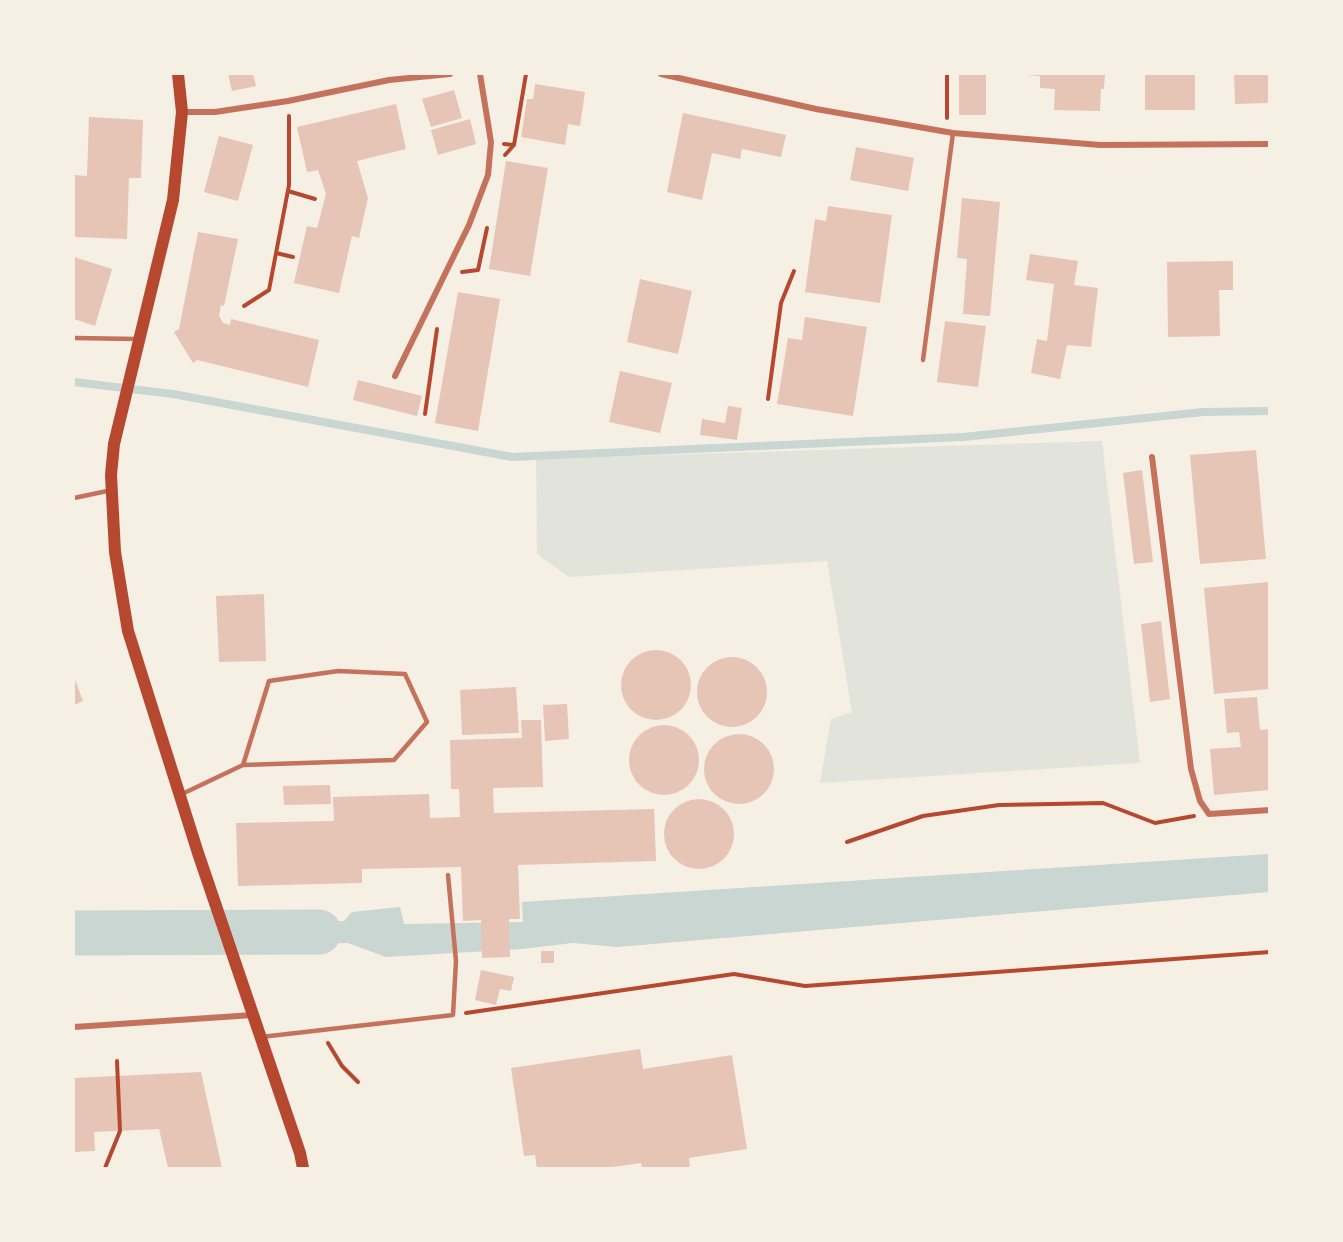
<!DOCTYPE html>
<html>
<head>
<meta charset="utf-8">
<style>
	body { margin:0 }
	#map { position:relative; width:1343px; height:1242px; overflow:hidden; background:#f6efe4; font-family:Inter,sans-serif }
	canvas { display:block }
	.frame { position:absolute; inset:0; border:75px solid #f6efe4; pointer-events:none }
</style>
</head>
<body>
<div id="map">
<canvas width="1343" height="1242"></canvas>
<div class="frame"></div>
</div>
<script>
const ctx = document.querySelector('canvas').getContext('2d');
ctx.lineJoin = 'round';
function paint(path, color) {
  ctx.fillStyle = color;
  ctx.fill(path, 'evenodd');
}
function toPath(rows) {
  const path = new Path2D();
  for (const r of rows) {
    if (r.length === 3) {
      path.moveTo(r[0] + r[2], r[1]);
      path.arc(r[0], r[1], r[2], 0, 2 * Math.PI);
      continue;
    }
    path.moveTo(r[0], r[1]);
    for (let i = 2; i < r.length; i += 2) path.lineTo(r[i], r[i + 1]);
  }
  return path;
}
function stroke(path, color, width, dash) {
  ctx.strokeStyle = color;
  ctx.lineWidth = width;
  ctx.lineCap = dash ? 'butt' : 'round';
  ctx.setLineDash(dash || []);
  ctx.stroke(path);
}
paint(toPath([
	[1102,441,1140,763,820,783,831,719,852,712,827,561,569,577,537,554,536,459]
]), '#e2e4dc');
paint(toPath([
	[1269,854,1269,892,617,947,573,943,522,949,386,957,348,943,261,944,252,921,344,921,352,912,400,907,404,924,523,922,522,902],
	[193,916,203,951,74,950,74,917]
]), '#c9d6d2');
stroke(toPath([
	[74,382,173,394,512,457,963,437,1203,412,1270,411]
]), '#c9d6d2', 8);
stroke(toPath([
	[74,933,319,932]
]), '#c9d6d2', 45);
paint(toPath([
	[228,74,253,74,256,86,232,91],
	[959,74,986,74,986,115,959,115],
	[1013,74,1105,74,1104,89,1101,89,1100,111,1054,110,1055,89,1040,88,1040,76],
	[1145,74,1195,74,1195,110,1145,110],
	[1234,74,1269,74,1269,100,1267,103,1235,104],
	[535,84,585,92,580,126,568,124,565,145,521,137,527,99,533,99],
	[454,90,462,118,431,127,422,99],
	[396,104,406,149,357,161,368,198,359,238,352,236,339,293,294,283,307,226,317,228,326,194,318,170,307,172,297,127],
	[683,113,786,135,781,157,742,149,740,159,712,153,702,200,667,192],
	[89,117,143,120,141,178,129,178,127,239,74,237,74,175,87,176],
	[470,119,476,144,438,155,431,130],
	[219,136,253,145,238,201,204,192],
	[856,147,914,158,908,191,850,180],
	[506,161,548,168,530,276,489,269],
	[962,198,1000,202,990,316,963,314,967,259,957,258],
	[828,206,892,215,880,303,805,292,815,219,826,221],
	[198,232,238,239,224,306,221,305,219,316,223,323,230,325,231,319,319,340,308,387,197,360,193,363,174,332,179,329],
	[1030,254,1078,261,1074,285,1098,288,1091,347,1067,345,1060,379,1031,373,1037,339,1047,341,1054,284,1026,280],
	[74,257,112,269,95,326,74,319],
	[1233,261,1233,290,1219,290,1220,336,1168,337,1167,262],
	[640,279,692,291,678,354,627,342],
	[458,292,500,299,478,431,435,423],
	[805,317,867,327,853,416,777,404,788,338,802,340],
	[945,321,986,326,978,387,937,382],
	[620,371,672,383,660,433,609,422],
	[358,380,422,396,417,416,353,400],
	[728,406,742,408,737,440,700,435,702,419,725,423],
	[1256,450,1266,559,1200,564,1190,455],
	[1142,470,1153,562,1134,564,1123,473],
	[1269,582,1269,689,1214,694,1204,588],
	[264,594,266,661,219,662,216,596],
	[1161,621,1170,699,1150,702,1141,624],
	[656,685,35],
	[732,692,35],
	[74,677,83,701,74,705],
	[516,687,519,733,462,735,460,690],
	[1257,697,1260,730,1269,729,1269,790,1214,795,1210,749,1241,747,1239,732,1227,733,1224,699],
	[567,704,569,739,545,741,543,705],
	[521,720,541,720,543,787,493,788,494,813,654,809,656,861,518,865,520,919,509,919,510,957,482,958,481,920,463,921,461,867,362,869,362,883,238,886,236,823,334,821,333,797,429,794,430,818,460,817,459,789,451,789,450,740,522,738],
	[664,760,35],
	[739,769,35],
	[330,785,331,804,284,805,283,786],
	[699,834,35],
	[541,951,554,951,554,963,541,963],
	[481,970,514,977,511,991,500,989,496,1005,475,1000],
	[640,1049,643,1069,732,1055,747,1149,689,1158,690,1168,642,1168,641,1163,606,1168,537,1168,535,1155,524,1156,511,1068],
	[201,1072,222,1168,168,1168,159,1129,94,1132,95,1151,74,1152,74,1078]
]), '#e6c5b7');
stroke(toPath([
	[947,118,947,74],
	[504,144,514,145,526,74],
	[505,155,514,145],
	[288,191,315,199],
	[276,253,293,257],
	[462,272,478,270,487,228],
	[244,306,269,290,289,185,289,116],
	[768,399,781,303,794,271],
	[425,414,437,329],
	[847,842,923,816,999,805,1103,803,1155,823,1194,816],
	[466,1013,734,974,805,986,1270,952],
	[328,1043,342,1066,358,1082],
	[105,1168,120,1131,117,1061]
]), '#b5482f', 4);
stroke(toPath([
	[74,338,137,339],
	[923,360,953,133],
	[74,498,112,490],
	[182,794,243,765,394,760,427,722,405,674,338,671,269,681,243,765],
	[261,1037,453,1015,456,961,448,875]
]), '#c5725c', 4.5);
stroke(toPath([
	[661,74,816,109,953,133,1100,145,1270,144],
	[182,112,215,112,288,101,389,80,450,74],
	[395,376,469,225,488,175,491,142,480,74],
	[1152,457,1191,769,1200,801,1209,814,1270,810],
	[74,1027,253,1015]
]), '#c5725c', 6);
stroke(toPath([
	[178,74,182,112,173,200,114,444,111,475,115,552,128,631,198,853,300,1153,303,1168]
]), '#b5482f', 12);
</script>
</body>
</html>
